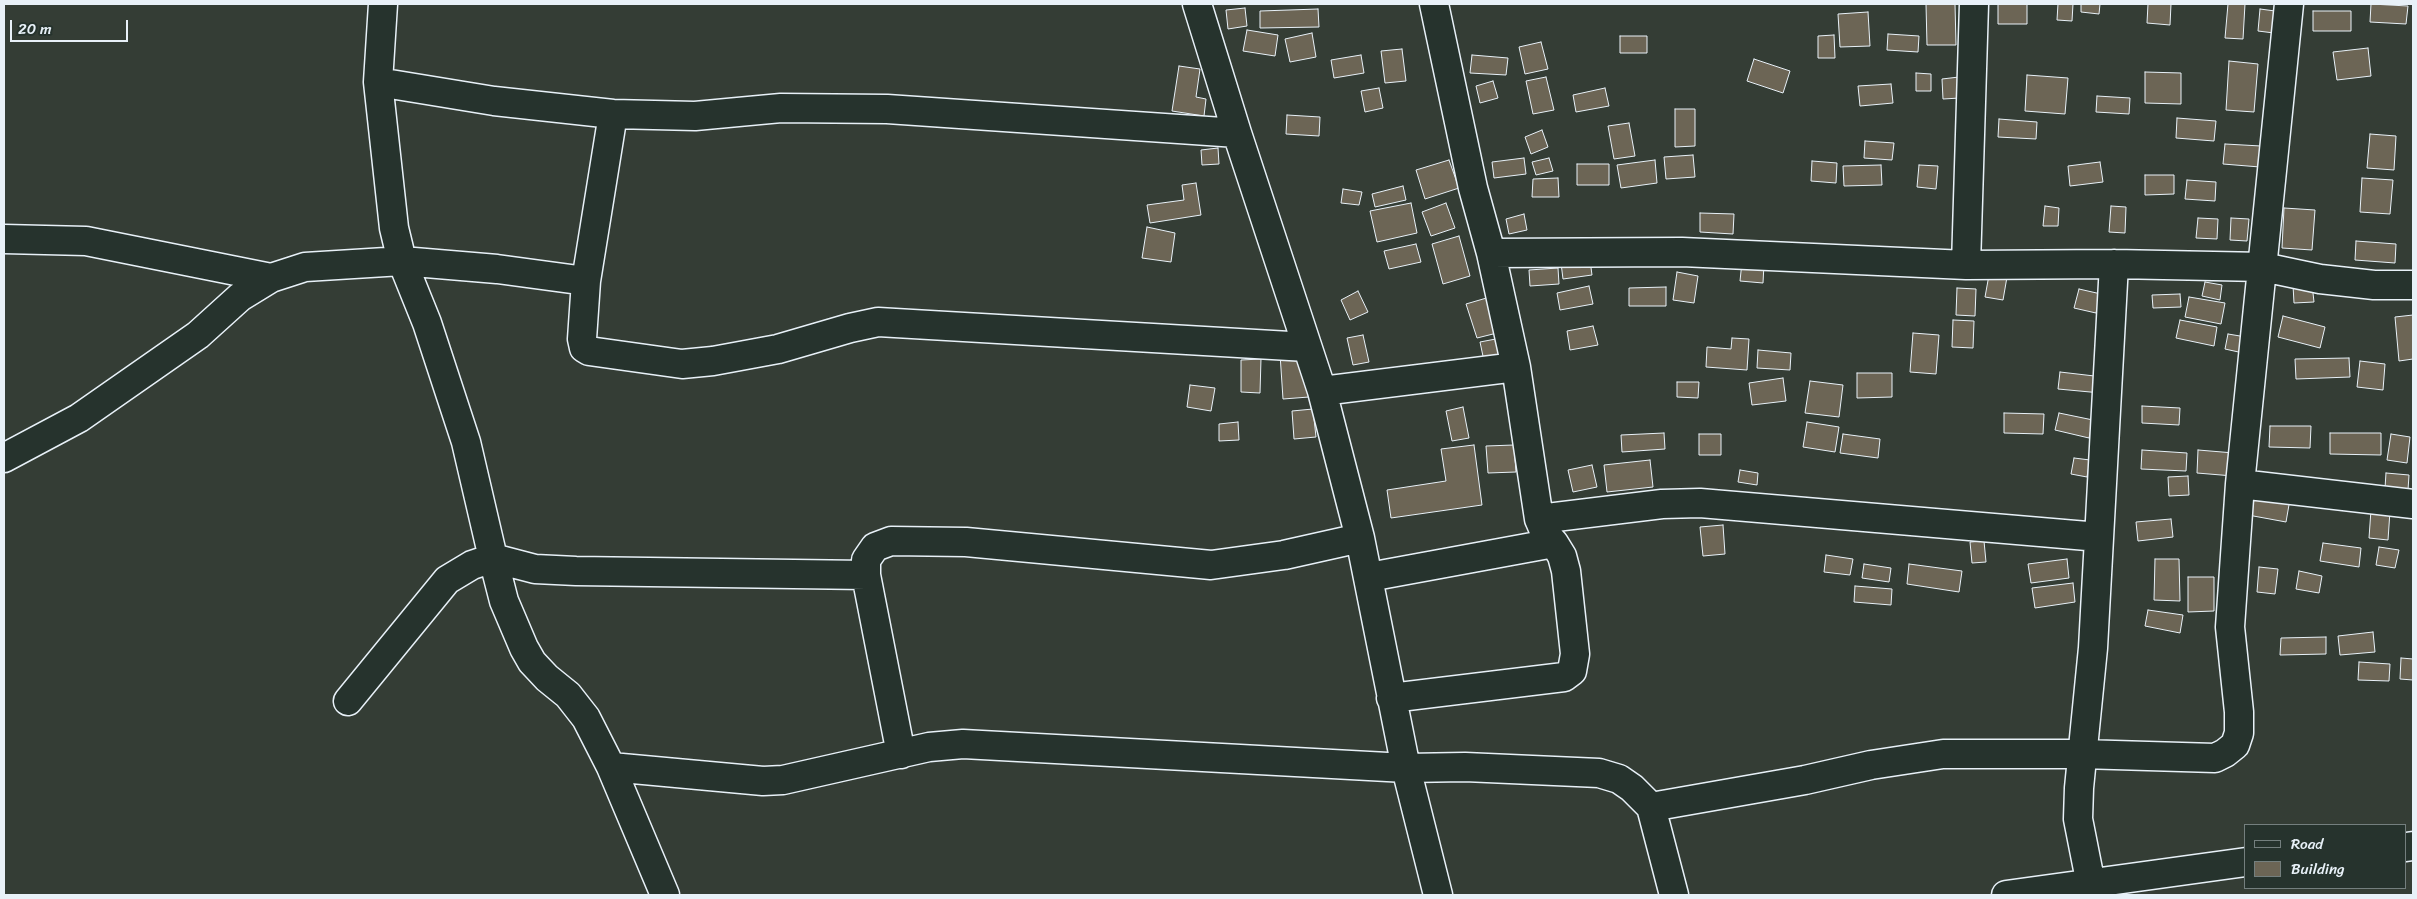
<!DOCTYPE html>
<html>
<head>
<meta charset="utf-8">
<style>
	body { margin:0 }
	#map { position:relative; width:2417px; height:899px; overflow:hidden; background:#343d35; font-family:Sriracha,sans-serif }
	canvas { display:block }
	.frame { position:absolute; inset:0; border:5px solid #e8f1f8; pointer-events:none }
	.legend { position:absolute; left:2244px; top:824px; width:162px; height:65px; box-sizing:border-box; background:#26332d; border:1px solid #747f7e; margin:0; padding:6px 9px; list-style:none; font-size:15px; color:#e8f1f8 }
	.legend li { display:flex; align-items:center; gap:10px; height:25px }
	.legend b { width:25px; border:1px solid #747f7e }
	.scale { position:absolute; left:10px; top:20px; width:118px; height:22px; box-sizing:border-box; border:2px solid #e8f1f8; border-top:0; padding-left:6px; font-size:15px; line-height:18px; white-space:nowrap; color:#e8f1f8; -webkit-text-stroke:4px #26332d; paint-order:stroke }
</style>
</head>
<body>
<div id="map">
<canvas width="2417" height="899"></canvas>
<div class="frame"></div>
<ul class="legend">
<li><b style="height:6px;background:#26332d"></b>Road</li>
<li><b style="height:14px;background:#6c6555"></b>Building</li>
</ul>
<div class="scale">20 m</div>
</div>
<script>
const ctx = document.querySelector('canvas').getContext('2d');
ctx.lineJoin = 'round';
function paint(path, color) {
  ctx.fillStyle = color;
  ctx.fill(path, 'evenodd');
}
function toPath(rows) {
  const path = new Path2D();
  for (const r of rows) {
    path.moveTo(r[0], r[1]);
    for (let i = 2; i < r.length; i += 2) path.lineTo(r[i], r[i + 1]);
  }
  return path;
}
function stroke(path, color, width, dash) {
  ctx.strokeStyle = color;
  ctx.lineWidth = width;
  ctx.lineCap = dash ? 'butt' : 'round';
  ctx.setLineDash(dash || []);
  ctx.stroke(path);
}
const building = toPath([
	[1926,4,1955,4,1956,45,1927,45,1926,4],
	[1998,4,2027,4,2027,24,1998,24,1998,4],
	[2058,4,2073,4,2072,21,2057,20,2058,4],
	[2081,4,2100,4,2099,14,2081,12,2081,4],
	[2148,4,2171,4,2170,25,2147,23,2148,4],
	[2228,4,2245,4,2243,39,2225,38,2228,4],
	[2371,4,2408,6,2406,24,2370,22,2371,4],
	[1245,8,1247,26,1228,29,1226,10,1245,8],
	[1318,9,1319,27,1260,28,1260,11,1318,9],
	[2260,9,2275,11,2274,33,2258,31,2260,9],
	[2313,11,2351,11,2351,31,2313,31,2313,11],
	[1868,12,1870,46,1840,47,1838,14,1868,12],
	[1247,30,1278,35,1275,56,1243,51,1247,30],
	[1312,33,1316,57,1290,62,1285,39,1312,33],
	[1888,34,1919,36,1918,52,1887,50,1888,34],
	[1834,35,1835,58,1818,58,1818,36,1834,35],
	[1620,36,1647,36,1647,53,1620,53,1620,36],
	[1541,42,1548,69,1525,74,1519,47,1541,42],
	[2368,48,2371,76,2337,80,2333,52,2368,48],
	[1402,49,1406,81,1385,83,1381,51,1402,49],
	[1361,55,1364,73,1334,78,1331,60,1361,55],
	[1472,55,1508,58,1506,75,1470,73,1472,55],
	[1754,59,1790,71,1783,93,1747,81,1754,59],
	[2229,61,2258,64,2254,112,2226,110,2229,61],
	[1179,66,1200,69,1196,97,1206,99,1204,116,1172,111,1179,66],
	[2145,72,2181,73,2181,104,2145,103,2145,72],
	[1916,73,1931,74,1931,91,1916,91,1916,73],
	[2027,75,2068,78,2065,114,2025,111,2027,75],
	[1546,77,1554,110,1533,114,1526,81,1546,77],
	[1959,77,1960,98,1943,99,1942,79,1959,77],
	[1493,81,1498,98,1480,103,1476,86,1493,81],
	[1891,84,1893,103,1860,106,1858,86,1891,84],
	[1379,88,1383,108,1365,112,1361,91,1379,88],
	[1605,88,1609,106,1576,112,1573,95,1605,88],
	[2097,96,2130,98,2129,114,2096,112,2097,96],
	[1675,109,1695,109,1695,146,1675,147,1675,109],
	[1287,115,1320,117,1319,136,1286,134,1287,115],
	[2177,118,2216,121,2214,141,2176,138,2177,118],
	[1999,119,2037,122,2036,139,1998,137,1999,119],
	[1629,123,1635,156,1614,159,1608,126,1629,123],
	[1542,130,1548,147,1531,154,1525,137,1542,130],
	[2370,134,2396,136,2394,170,2367,168,2370,134],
	[1865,141,1894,143,1892,160,1864,158,1865,141],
	[2225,144,2261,146,2260,167,2223,164,2225,144],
	[1218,148,1219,164,1202,165,1201,150,1218,148],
	[1693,155,1695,177,1666,179,1664,157,1693,155],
	[1524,158,1526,174,1494,178,1492,162,1524,158],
	[1549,158,1553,171,1536,175,1532,162,1549,158],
	[1449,160,1459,188,1425,199,1416,170,1449,160],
	[1655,160,1657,183,1621,188,1617,165,1655,160],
	[1812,161,1837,163,1836,183,1811,181,1812,161],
	[2100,162,2103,182,2070,186,2068,166,2100,162],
	[1577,164,1609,164,1609,185,1577,185,1577,164],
	[1881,165,1882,185,1844,186,1843,166,1881,165],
	[1919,165,1938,166,1936,189,1917,187,1919,165],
	[2145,175,2174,175,2174,194,2145,195,2145,175],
	[1558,178,1559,197,1532,197,1533,179,1558,178],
	[2362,178,2393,180,2390,214,2360,212,2362,178],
	[2187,180,2216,182,2215,201,2185,199,2187,180],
	[1196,183,1201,215,1150,223,1147,205,1184,200,1182,185,1196,183],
	[1403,186,1406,200,1375,207,1372,194,1403,186],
	[1343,189,1362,192,1359,205,1341,203,1343,189],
	[1411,203,1417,233,1377,242,1370,211,1411,203],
	[1446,203,1455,228,1431,236,1422,212,1446,203],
	[2045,206,2059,208,2058,226,2043,226,2045,206],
	[2111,206,2126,207,2125,233,2109,232,2111,206],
	[2284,208,2315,210,2312,250,2282,248,2284,208],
	[1700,213,1734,214,1733,234,1700,232,1700,213],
	[1524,214,1527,230,1509,234,1506,219,1524,214],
	[2198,218,2218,219,2217,239,2196,238,2198,218],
	[2231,218,2249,219,2247,241,2230,240,2231,218],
	[1147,227,1175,233,1171,262,1142,258,1147,227],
	[1459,236,1470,276,1443,284,1432,244,1459,236],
	[2356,241,2396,244,2395,263,2355,260,2356,241],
	[1416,244,1421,262,1389,269,1384,251,1416,244],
	[1590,260,1592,275,1563,279,1561,263,1590,260],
	[1742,262,1764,264,1763,283,1740,281,1742,262],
	[1558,268,1559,284,1530,286,1529,270,1558,268],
	[1677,272,1698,276,1694,303,1673,300,1677,272],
	[1989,275,2007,277,2003,300,1985,297,1989,275],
	[2205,282,2222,285,2220,300,2202,296,2205,282],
	[2312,284,2314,302,2294,303,2293,285,2312,284],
	[1589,286,1593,304,1560,310,1557,293,1589,286],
	[1666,287,1666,306,1629,306,1629,288,1666,287],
	[1957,288,1976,289,1975,316,1956,315,1957,288],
	[2079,289,2101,294,2096,313,2074,308,2079,289],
	[1358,291,1368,312,1350,320,1341,300,1358,291],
	[2180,294,2181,307,2153,308,2152,295,2180,294],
	[1490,297,1501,332,1477,338,1466,304,1490,297],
	[2189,297,2225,303,2221,324,2185,317,2189,297],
	[2413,315,2413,359,2399,361,2395,317,2413,315],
	[2283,316,2325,327,2320,348,2278,337,2283,316],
	[1953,320,1974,321,1973,348,1952,347,1953,320],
	[2180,320,2217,327,2214,346,2176,338,2180,320],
	[1593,326,1598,345,1570,350,1567,331,1593,326],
	[1913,333,1939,335,1936,374,1910,372,1913,333],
	[2228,334,2246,337,2243,353,2225,349,2228,334],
	[1363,335,1369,362,1353,365,1347,338,1363,335],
	[1501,338,1504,357,1484,361,1480,342,1501,338],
	[1732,338,1749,339,1747,370,1706,367,1707,347,1731,349,1732,338],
	[1758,350,1791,353,1790,370,1757,368,1758,350],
	[1304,353,1309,397,1283,399,1280,354,1304,353],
	[2349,358,2350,377,2296,379,2295,359,2349,358],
	[1261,359,1260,393,1241,392,1241,360,1261,359],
	[2360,361,2385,364,2383,390,2357,387,2360,361],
	[2060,372,2103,377,2101,393,2058,389,2060,372],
	[1857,373,1892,373,1892,397,1857,398,1857,373],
	[1783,378,1786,401,1752,405,1749,383,1783,378],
	[1810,381,1843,385,1839,417,1805,413,1810,381],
	[1677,382,1699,382,1698,398,1677,397,1677,382],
	[1190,385,1215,388,1211,411,1187,407,1190,385],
	[2142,406,2180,408,2179,425,2142,423,2142,406],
	[1463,407,1469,438,1452,441,1446,411,1463,407],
	[1313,409,1316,437,1294,439,1292,411,1313,409],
	[2004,413,2044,414,2043,434,2004,433,2004,413],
	[2059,413,2093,420,2089,438,2055,430,2059,413],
	[1238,422,1239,440,1219,441,1219,424,1238,422],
	[1807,422,1839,427,1835,452,1803,447,1807,422],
	[2270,426,2311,426,2310,448,2269,447,2270,426],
	[1664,433,1665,449,1622,452,1621,435,1664,433],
	[2330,433,2381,433,2381,455,2330,454,2330,433],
	[1699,434,1721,434,1721,455,1699,455,1699,434],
	[1843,434,1880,439,1878,458,1840,453,1843,434],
	[2391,434,2410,437,2407,463,2387,460,2391,434],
	[1474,445,1482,505,1391,518,1387,490,1446,481,1441,449,1474,445],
	[1514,445,1516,472,1488,473,1486,446,1514,445],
	[2142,450,2187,453,2186,471,2141,469,2142,450],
	[2198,450,2234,453,2233,476,2197,473,2198,450],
	[2074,458,2090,460,2087,477,2071,474,2074,458],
	[1650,460,1653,487,1607,492,1604,465,1650,460],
	[1592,465,1597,487,1573,492,1568,470,1592,465],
	[1740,470,1758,473,1757,485,1738,482,1740,470],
	[2386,473,2409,475,2408,490,2385,488,2386,473],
	[2188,476,2189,495,2169,496,2168,477,2188,476],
	[2251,493,2290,499,2286,522,2248,515,2251,493],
	[2371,510,2390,511,2388,540,2369,538,2371,510],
	[2171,519,2173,537,2138,541,2136,522,2171,519],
	[1723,525,1725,554,1703,556,1700,527,1723,525],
	[1984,541,1986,562,1972,563,1970,542,1984,541],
	[2323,543,2361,548,2359,567,2320,561,2323,543],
	[2379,547,2399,550,2395,568,2376,565,2379,547],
	[1826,555,1853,559,1850,575,1824,572,1826,555],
	[2067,559,2069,578,2031,583,2028,564,2067,559],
	[2155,559,2179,559,2180,601,2154,600,2155,559],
	[1864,564,1891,568,1889,582,1862,578,1864,564],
	[1909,564,1962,571,1959,592,1907,584,1909,564],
	[2259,567,2278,569,2275,594,2257,592,2259,567],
	[2299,571,2322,576,2319,593,2296,589,2299,571],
	[2188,577,2214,577,2214,611,2188,612,2188,577],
	[2073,583,2075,602,2035,608,2032,588,2073,583],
	[1855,586,1892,589,1891,605,1854,602,1855,586],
	[2148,610,2183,615,2180,633,2145,626,2148,610],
	[2373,632,2375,652,2340,655,2338,636,2373,632],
	[2326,637,2326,654,2280,655,2281,638,2326,637],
	[2401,658,2413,659,2413,680,2400,679,2401,658],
	[2359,662,2390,664,2389,681,2358,680,2359,662]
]);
paint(building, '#6c6555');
stroke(building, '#e8f1f8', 1);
const street = toPath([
	[383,4,378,82,394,228,402,261,427,323,466,442,493,558,535,569,576,571,866,575],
	[1197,4,1237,133,1322,391,1360,538,1406,768,1438,895],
	[1434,4,1473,188,1491,253],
	[1974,4,1966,265,2114,264,2263,267,2320,279,2374,285,2413,285],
	[378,82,494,101,613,114,695,116,781,108,887,109,1237,133],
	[613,114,586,281,582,339,584,348,589,351,682,364,713,361,778,349,850,328,878,322,1307,347],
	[4,239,86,241,271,278],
	[1322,391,1516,367],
	[4,458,79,418,198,335,240,297,271,278,305,267,402,261,497,269,586,281],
	[2240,484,2413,504],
	[1539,519,1662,504,1700,503,2099,537],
	[1369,577,1554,543,1545,533,1539,519,1516,367,1491,253,1682,252,1966,265],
	[1391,698,1564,677,1572,671,1575,654,1566,571,1562,556,1554,543],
	[348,701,447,580,472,565,493,558,504,601,524,648,532,662,547,678,568,695,586,718,611,767,665,895],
	[901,754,866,575,866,560,875,547,891,541,966,542,1211,565,1284,555,1360,538],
	[611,767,763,781,783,780,929,747,963,744,1406,768,1465,767,1599,773,1619,779,1632,788,1651,807],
	[2406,847,2413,846],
	[1674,895,1651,807,1805,780,1871,765,1943,754,2081,754,2215,758,2225,753,2235,745,2239,733,2239,712,2230,627,2240,484,2289,4],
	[2006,895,2246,862],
	[2093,895,2078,819,2079,788,2093,648,2114,264]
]);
stroke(street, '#e8f1f8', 31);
stroke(street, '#26332d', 28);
</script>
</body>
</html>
